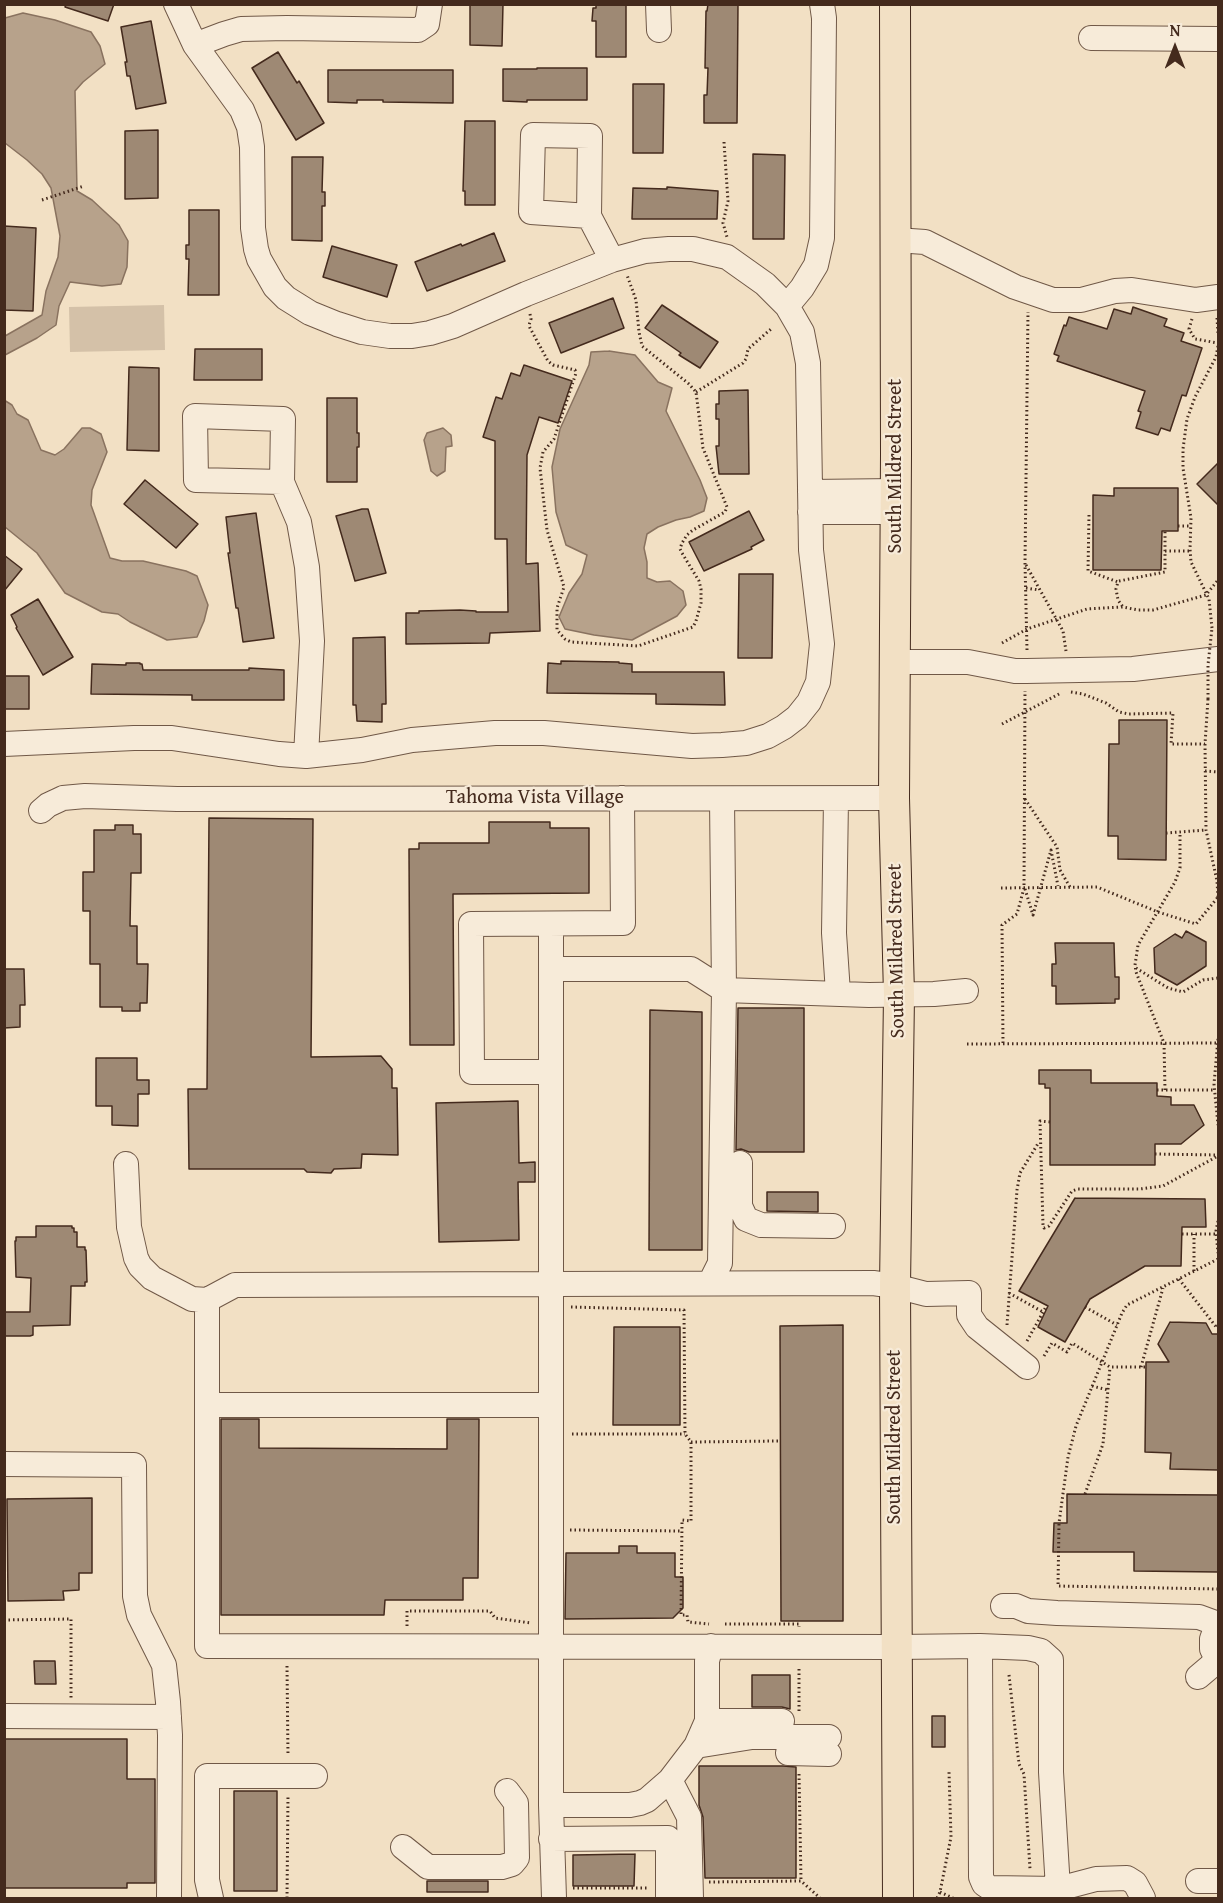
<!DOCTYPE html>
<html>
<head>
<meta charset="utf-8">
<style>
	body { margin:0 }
	#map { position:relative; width:1223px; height:1903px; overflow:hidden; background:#f2e0c4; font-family:"Gentium Book Plus",serif }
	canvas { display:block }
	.frame { position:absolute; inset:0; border:6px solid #442a1d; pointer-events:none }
	.north { position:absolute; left:1145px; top:18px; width:60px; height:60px; -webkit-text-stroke:4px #f7ebd9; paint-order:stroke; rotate:0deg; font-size:16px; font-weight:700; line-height:24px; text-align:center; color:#442a1d }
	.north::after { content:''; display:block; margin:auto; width:21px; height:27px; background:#442a1d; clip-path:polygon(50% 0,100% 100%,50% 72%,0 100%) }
</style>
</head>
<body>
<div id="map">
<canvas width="1223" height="1903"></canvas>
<div class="frame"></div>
<div class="north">N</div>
</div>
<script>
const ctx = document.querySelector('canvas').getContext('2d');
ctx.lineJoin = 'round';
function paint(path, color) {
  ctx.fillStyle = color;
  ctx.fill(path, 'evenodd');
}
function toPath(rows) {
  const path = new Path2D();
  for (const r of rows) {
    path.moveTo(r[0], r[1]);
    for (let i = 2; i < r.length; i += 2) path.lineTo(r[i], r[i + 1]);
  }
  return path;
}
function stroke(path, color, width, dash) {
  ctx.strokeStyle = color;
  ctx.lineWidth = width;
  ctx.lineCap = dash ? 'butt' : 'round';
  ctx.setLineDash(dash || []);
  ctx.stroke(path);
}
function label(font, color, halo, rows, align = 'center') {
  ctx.font = font + ' "Gentium Book Plus",serif';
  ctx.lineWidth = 4.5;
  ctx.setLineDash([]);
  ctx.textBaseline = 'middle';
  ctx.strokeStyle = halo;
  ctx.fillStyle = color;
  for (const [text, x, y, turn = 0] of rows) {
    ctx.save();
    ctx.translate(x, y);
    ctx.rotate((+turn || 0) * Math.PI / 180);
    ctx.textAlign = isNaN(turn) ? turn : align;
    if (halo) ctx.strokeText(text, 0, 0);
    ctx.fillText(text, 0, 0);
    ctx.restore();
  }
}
paint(toPath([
	[164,305,165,350,70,352,69,307]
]), '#d4c1a8');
const water = toPath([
	[23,13,55,20,91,32,100,46,105,64,83,82,75,91,77,191,92,200,119,225,128,241,127,267,121,284,102,286,70,282,59,306,56,325,37,338,5,355,5,336,42,315,46,291,58,257,60,236,51,188,42,174,27,160,5,143,5,18,23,13],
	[609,351,635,355,658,382,672,388,666,411,700,480,707,498,704,511,690,517,676,520,658,527,647,534,644,548,647,562,647,578,657,582,670,581,683,591,686,605,677,616,632,640,594,635,565,629,559,617,569,593,582,574,587,555,566,545,556,512,552,467,560,429,589,365,591,352,609,351],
	[4,400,12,405,17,414,28,420,41,450,55,455,64,449,82,428,90,428,101,434,107,452,92,490,91,505,110,558,122,561,143,561,186,571,197,576,208,605,204,621,197,637,167,640,130,622,118,614,102,612,65,593,37,553,5,527,4,400],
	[443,428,451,435,452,446,446,447,445,471,437,476,431,471,424,440,427,433,443,428]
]);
paint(water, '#b7a28b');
stroke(water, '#89725f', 1.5);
const building = toPath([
	[66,4,114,4,108,21,65,7,66,4],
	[470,4,503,4,502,46,470,45,470,4],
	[596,4,626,4,626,57,596,57,596,21,592,21,593,8,596,8,596,4],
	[708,4,738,4,737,123,704,123,704,95,707,95,708,68,705,68,706,11,707,11,708,4],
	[151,21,166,103,136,109,130,76,127,76,125,62,127,62,121,27,151,21],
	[278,52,297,83,299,81,324,123,296,140,252,68,278,52],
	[537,68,587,68,587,100,527,100,527,102,503,101,503,69,537,69,537,68],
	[328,70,453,70,453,103,383,102,383,100,357,100,357,103,328,102,328,70],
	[633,84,664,84,663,153,633,153,633,84],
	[465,121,495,121,495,205,465,205,465,191,463,191,465,121],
	[158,130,158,198,125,199,125,131,158,130],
	[753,154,785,155,784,239,753,239,753,154],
	[292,157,323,157,322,192,325,192,325,206,322,206,322,241,292,240,292,157],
	[667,187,718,191,717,219,632,219,633,188,667,189,667,187],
	[189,210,219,210,219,295,188,295,189,259,186,259,186,245,189,245,189,210],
	[4,226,36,228,33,311,4,310,4,226],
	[494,233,505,261,427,291,415,262,461,244,462,246,494,233],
	[332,246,397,265,387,297,323,277,332,246],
	[613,298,624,328,561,353,549,323,613,298],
	[662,305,718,342,700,368,679,355,681,353,645,328,662,305],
	[1133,307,1167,319,1164,326,1184,333,1181,341,1202,348,1186,396,1182,395,1170,431,1161,428,1158,435,1136,428,1141,412,1138,411,1145,391,1057,361,1059,356,1054,354,1064,325,1066,326,1069,317,1107,329,1114,309,1131,314,1133,307],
	[195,349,262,349,262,380,194,380,195,349],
	[524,365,572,381,558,423,539,417,527,455,526,564,538,563,540,631,490,633,489,643,406,644,406,613,419,613,419,611,460,610,476,611,476,612,508,612,507,539,495,539,495,441,483,437,496,397,502,399,511,373,520,376,524,365],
	[129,367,159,368,159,451,127,450,129,367],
	[748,390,749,474,719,474,716,446,719,446,719,419,716,419,716,404,719,404,719,391,748,390],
	[327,398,357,398,357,433,359,433,359,447,357,447,357,482,327,482,327,398],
	[1218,463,1218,505,1197,484,1218,463],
	[145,480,198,524,176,548,124,504,145,480],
	[1114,488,1178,488,1178,531,1162,531,1161,570,1093,570,1093,495,1114,496,1114,488],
	[362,509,368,509,386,573,355,581,336,516,362,509],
	[749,511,764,540,751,547,752,549,704,571,689,542,749,511],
	[256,513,274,638,243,642,238,608,236,608,231,573,228,553,230,553,226,517,256,513],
	[4,555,22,569,4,591,4,555],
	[739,574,773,574,772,658,738,658,739,574],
	[38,599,73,657,43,675,16,628,17,627,11,615,38,599],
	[385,637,386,704,382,704,382,722,357,721,356,705,353,705,353,638,385,637],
	[561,661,619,662,619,663,632,664,632,672,724,672,725,705,656,704,656,694,547,693,548,663,561,664,561,661],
	[126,663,140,663,140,664,142,664,143,670,249,670,249,668,284,670,284,700,192,700,192,695,91,694,92,664,126,665,126,663],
	[4,676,29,676,29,709,4,709,4,676],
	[1119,720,1167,720,1166,860,1118,859,1118,836,1108,836,1109,744,1119,744,1119,720],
	[209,818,313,819,311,1057,381,1056,392,1069,392,1088,397,1088,398,1155,362,1154,361,1168,334,1169,331,1173,307,1172,304,1169,189,1169,188,1089,207,1089,209,818],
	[489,822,550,822,550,828,589,828,589,893,453,894,454,1045,410,1045,409,849,419,849,419,843,489,843,489,822],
	[115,825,133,825,133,834,141,834,141,873,131,873,130,926,137,926,137,964,148,964,147,1003,140,1003,140,1011,122,1011,122,1007,100,1007,100,964,90,964,90,911,83,911,83,872,94,872,94,830,115,830,115,825],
	[1186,931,1206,942,1206,966,1177,985,1155,973,1154,948,1175,934,1182,938,1186,931],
	[1055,943,1114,943,1115,977,1119,977,1119,999,1115,999,1115,1003,1056,1004,1056,986,1052,986,1052,964,1056,964,1055,943],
	[4,969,24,969,25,1005,20,1005,20,1027,4,1028,4,969],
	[738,1008,804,1008,804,1152,749,1152,741,1149,736,1150,738,1008],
	[650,1010,702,1012,702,1250,649,1250,650,1010],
	[96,1058,137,1058,137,1080,149,1080,149,1094,138,1094,138,1126,112,1125,112,1106,96,1106,96,1058],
	[1039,1070,1091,1070,1091,1083,1157,1083,1157,1096,1171,1097,1171,1105,1194,1105,1204,1125,1181,1144,1155,1144,1155,1165,1050,1165,1050,1088,1045,1088,1045,1084,1039,1084,1039,1070],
	[518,1101,519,1163,535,1162,535,1182,518,1182,519,1240,439,1242,436,1103,518,1101],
	[767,1192,818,1192,818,1212,767,1211,767,1192],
	[1075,1198,1205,1199,1206,1227,1182,1227,1181,1266,1145,1266,1090,1299,1065,1342,1038,1327,1048,1306,1019,1291,1075,1198],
	[36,1226,72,1226,72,1228,74,1228,74,1232,77,1232,77,1247,85,1247,85,1250,86,1250,87,1282,85,1282,85,1286,71,1286,70,1325,33,1326,33,1335,30,1336,4,1336,4,1312,30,1312,31,1278,16,1277,15,1241,16,1241,16,1237,36,1237,36,1226],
	[1170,1322,1206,1323,1212,1334,1218,1334,1218,1470,1170,1469,1171,1453,1145,1452,1146,1362,1169,1362,1158,1344,1170,1322],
	[843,1325,843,1621,781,1621,780,1326,843,1325],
	[614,1327,680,1327,680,1425,613,1425,614,1327],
	[221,1419,259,1419,259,1448,447,1449,447,1419,479,1419,478,1578,463,1578,463,1600,385,1600,384,1615,221,1615,221,1419],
	[1067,1494,1218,1495,1218,1572,1134,1571,1134,1552,1053,1552,1054,1523,1067,1523,1067,1494],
	[92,1498,92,1573,79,1573,79,1590,63,1591,64,1600,8,1601,7,1499,92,1498],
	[619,1546,637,1546,637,1553,675,1553,675,1577,683,1577,683,1608,673,1618,565,1619,566,1553,619,1553,619,1546],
	[34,1661,55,1661,56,1684,35,1684,34,1661],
	[752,1675,790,1675,790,1709,782,1707,752,1707,752,1675],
	[932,1716,945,1716,945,1747,932,1747,932,1716],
	[4,1739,127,1739,127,1779,155,1779,155,1883,127,1883,127,1888,4,1888,4,1739],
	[699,1766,783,1766,796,1767,796,1878,705,1878,703,1817,699,1805,699,1766],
	[234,1791,277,1791,277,1891,234,1891,234,1791],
	[635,1854,634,1886,573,1886,573,1855,635,1854],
	[427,1881,488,1881,488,1892,427,1892,427,1881]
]);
paint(building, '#9e8974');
stroke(building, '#442a1d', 1.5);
const minor = toPath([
	[176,4,195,45,242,110,249,127,252,147,253,228,256,249,259,259,275,287,286,298,310,313,337,324,362,332,390,336,412,336,430,333,453,326,526,294,612,260,645,251,669,249,693,249,727,257,765,284,787,306,802,288,816,265,822,238,824,18,822,4],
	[658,4,659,30],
	[1091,38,1218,39],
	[195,45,224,34,241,29,287,28,418,30,427,24,430,4],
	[589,216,531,212,533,135,590,136,589,216,612,260],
	[896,240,925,242,1015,287,1053,300,1081,300,1115,291,1132,290,1196,300,1218,297],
	[282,482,283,419,195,416,196,480,282,482,299,522,307,567,312,641,306,756],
	[810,492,895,491],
	[810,512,895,512],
	[894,662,968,662,1015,671,1026,671,1133,669,1218,659],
	[4,744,134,738,172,738,279,754,306,756,362,750,412,740,495,733,544,733,692,746,722,745,746,743,768,736,784,727,797,717,809,702,818,682,822,644,811,550,808,363,802,332,787,306],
	[836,799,834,933,838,993],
	[41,811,48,805,63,798,85,796,177,799,894,798],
	[551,924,551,1805,554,1898],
	[551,969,691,969,724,990,869,995,934,994,966,991],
	[551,1072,472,1072,471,924,623,923,622,798],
	[740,1163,740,1206,746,1219,761,1225,833,1226],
	[126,1164,129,1227,136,1258,140,1266,152,1278,192,1299,207,1300,235,1285,873,1283,895,1286,926,1294,969,1293,969,1315,977,1327,1027,1367],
	[710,1283,720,1263,724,990,722,799],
	[207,1300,207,1646,896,1647,980,1646,1028,1648,1041,1651,1051,1660,1051,1772,1058,1889],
	[207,1405,551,1405],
	[4,1464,134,1465,135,1596,139,1615,164,1665,168,1702,170,1735,169,1898],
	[1003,1606,1016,1606,1028,1611,1057,1613,1199,1617,1218,1624],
	[1218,1623,1212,1639,1212,1649,1218,1661],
	[980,1646,981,1877,984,1884,990,1888,1058,1889,1096,1879,1127,1878,1135,1883,1143,1898],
	[1198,1677,1211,1666,1216,1658],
	[4,1716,169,1717],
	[707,1721,782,1721],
	[696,1746,752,1737,829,1737],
	[788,1753,829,1754],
	[670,1780,689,1817,691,1898],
	[551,1805,630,1805,640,1803,647,1800,670,1780,696,1746,707,1721,707,1661,711,1646],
	[551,1839,668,1838,668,1898],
	[403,1847,428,1867,502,1867,512,1864,517,1858,516,1803,507,1791],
	[1198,1881,1218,1881],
	[211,1898,207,1880,207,1776,315,1776]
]);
const major = toPath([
	[895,4,896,454,894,798,899,995,895,1286,898,1898]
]);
stroke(minor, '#705847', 26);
stroke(major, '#442a1d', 32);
stroke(toPath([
	[724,142,728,201,723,223,727,237],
	[42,200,84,186],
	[530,314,531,319,529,325,530,328,548,361,553,365,575,370,576,373,554,439,543,452,540,468,547,530,564,587,557,608,557,630,565,639,571,642,638,646,687,629,693,627,696,621,701,603,701,589,699,581,682,553,680,549,682,543,687,535,693,530,725,512,727,507,703,448,696,392,689,384,642,346,639,332,636,300,627,275],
	[1217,318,1218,333],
	[1192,319,1189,329,1195,339,1218,343],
	[696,392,743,363,746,359,748,349,771,329],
	[1089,515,1088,571,1118,582,1116,589,1118,600,1123,607],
	[1178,526,1190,526],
	[1165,551,1190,551],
	[1026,565,1063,631,1066,651],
	[1119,581,1165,572,1165,531],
	[1026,588,1039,590],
	[1212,628,1209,599,1191,562,1190,549,1191,518,1183,468,1183,449,1187,419,1195,397,1216,357,1218,346],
	[1002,643,1027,629,1087,609,1123,607,1138,610,1153,610,1206,595,1218,580],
	[1027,650,1025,563,1028,312],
	[1071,692,1083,694,1106,703,1119,712,1129,714,1173,713,1171,744,1205,744],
	[1208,699,1205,744,1206,830,1217,881,1218,898],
	[1002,724,1061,693],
	[1205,771,1218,772],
	[1025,799,1057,847,1060,870,1070,887],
	[1166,833,1206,830],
	[1001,888,1097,887,1158,912,1196,924,1218,897],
	[1025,889,1033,915,1051,850,1058,886],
	[1136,968,1168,988,1183,992,1203,980,1218,978],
	[1218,1039,1214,1084,1218,1125],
	[1003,1043,1002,925,1017,914,1024,888,1025,691],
	[967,1044,1218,1043],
	[1157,1090,1215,1090],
	[1165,1090,1164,1043,1136,972,1135,965,1138,945,1175,882,1180,868,1180,832],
	[1050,1122,1040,1121,1043,1225,1044,1228,1049,1226,1072,1191,1078,1189,1140,1189,1163,1186,1218,1156],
	[1155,1154,1218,1155],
	[1218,1221,1216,1231,1218,1253],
	[1182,1234,1218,1234],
	[1218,1259,1127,1305,1122,1313,1076,1426,1068,1457,1059,1523,1058,1586,1218,1589],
	[1194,1271,1194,1234],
	[1179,1279,1217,1328,1218,1326],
	[1009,1293,1043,1312],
	[571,1307,684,1310,685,1434,691,1442,691,1521,682,1520,681,1615,687,1615,688,1622,709,1624],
	[1085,1307,1117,1325],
	[1007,1325,1017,1190,1020,1173,1039,1142],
	[1027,1341,1047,1305],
	[1044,1356,1052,1343,1067,1352,1072,1343,1110,1367,1146,1367],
	[1141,1367,1163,1288],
	[1092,1386,1108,1390],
	[572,1434,685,1434],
	[691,1442,778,1441],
	[1085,1494,1103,1444,1110,1367],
	[570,1530,682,1531],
	[4,1620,71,1619,71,1698],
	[725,1624,799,1624,799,1627],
	[407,1626,407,1611,490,1611,495,1618,531,1623],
	[287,1666,288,1756],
	[1009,1675,1019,1764,1024,1774,1030,1869],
	[799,1711,799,1666],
	[799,1774,801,1881],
	[709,1882,801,1881,820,1898],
	[573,1888,647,1888],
	[940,1892,953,1898],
	[287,1898,288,1795],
	[937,1898,940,1892,951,1837,949,1772]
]), '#442a1d', 3, [1.5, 3]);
stroke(minor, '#f7ebd9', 24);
stroke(major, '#f2e0c4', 30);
stroke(toPath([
	[1208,699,1208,665,1212,628]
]), '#442a1d', 3, [1.5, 3]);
label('20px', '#442a1d', '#f7ebd9', [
	["South Mildred Street",896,466,-90],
	["Tahoma Vista Village",535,798],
	["South Mildred Street",897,951,-91],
	["South Mildred Street",895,1437,-90]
]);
</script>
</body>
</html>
